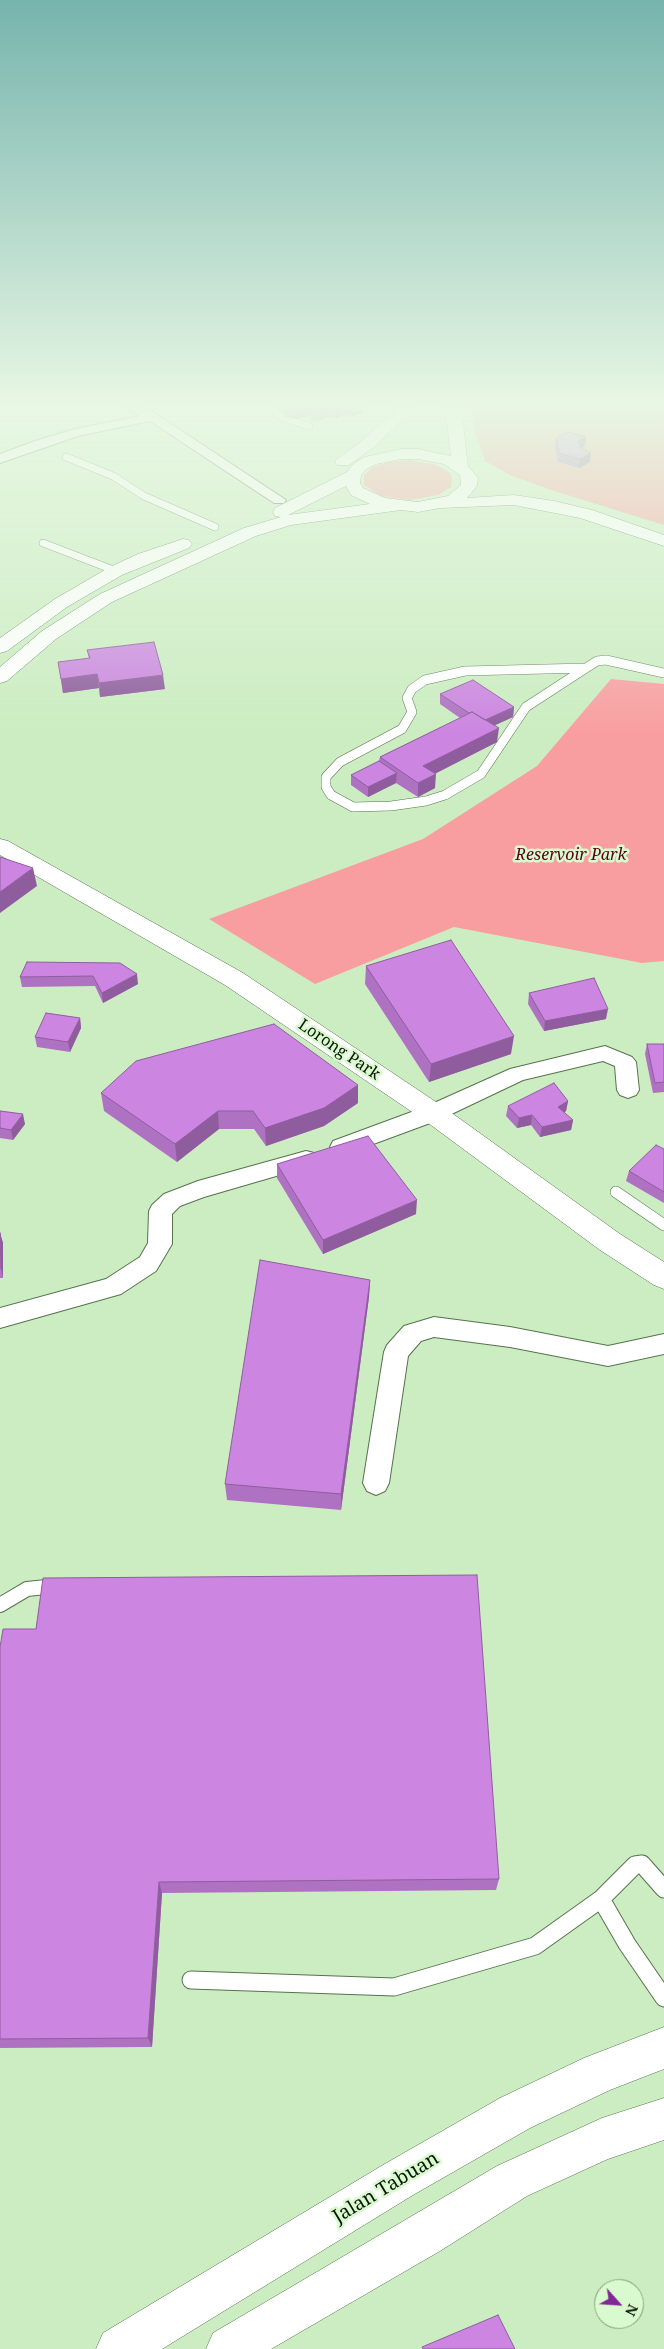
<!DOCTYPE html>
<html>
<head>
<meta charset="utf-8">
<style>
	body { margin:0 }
	#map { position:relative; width:664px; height:2349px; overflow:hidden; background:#ccedc2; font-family:"Noto Serif",serif }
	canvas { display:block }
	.north { position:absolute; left:594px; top:2279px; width:50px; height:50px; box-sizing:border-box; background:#d9facf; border:1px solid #869e7f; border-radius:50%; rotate:116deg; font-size:14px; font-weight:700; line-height:20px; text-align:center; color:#0a1506 }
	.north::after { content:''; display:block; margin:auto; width:18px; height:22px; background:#802996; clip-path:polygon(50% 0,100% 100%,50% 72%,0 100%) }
</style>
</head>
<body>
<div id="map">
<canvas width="664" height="2349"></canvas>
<div class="north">N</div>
</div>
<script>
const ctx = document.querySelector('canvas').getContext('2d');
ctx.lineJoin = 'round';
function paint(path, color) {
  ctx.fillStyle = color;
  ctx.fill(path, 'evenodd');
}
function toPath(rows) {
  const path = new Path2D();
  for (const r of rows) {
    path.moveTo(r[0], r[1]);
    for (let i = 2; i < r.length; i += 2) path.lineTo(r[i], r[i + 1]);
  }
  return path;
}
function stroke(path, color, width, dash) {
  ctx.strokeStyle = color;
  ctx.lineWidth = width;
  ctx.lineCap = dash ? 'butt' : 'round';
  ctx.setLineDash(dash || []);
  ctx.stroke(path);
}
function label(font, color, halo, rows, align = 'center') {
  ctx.font = font + ' "Noto Serif",serif';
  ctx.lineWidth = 5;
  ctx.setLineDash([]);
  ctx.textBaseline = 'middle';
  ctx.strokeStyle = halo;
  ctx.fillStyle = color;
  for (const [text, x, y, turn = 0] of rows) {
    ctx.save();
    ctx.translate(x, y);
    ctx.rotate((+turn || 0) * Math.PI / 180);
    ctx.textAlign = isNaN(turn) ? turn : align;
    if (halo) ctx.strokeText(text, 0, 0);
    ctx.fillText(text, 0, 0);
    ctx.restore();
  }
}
paint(toPath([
	[471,406,664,406,664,525,551,490,510,475,485,461,475,433],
	[408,460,433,464,442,468,450,473,452,479,451,487,438,495,410,500,381,496,364,485,364,475,373,467,388,462],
	[611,679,664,684,664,961,642,963,454,927,315,984,209,919,423,839,537,766]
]), '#f99ea0');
const laneFar4 = toPath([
	[274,406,276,413,283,418,309,426],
	[455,421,473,406],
	[66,457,113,476,144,496,215,527],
	[43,543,116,571]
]);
const laneFar3 = toPath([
	[586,668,526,707,481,774,445,795,426,801,391,806,353,807,331,795,326,787,326,777,340,762,402,729,412,712,407,698,412,689,425,680,465,671,586,668],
	[586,668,597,661,606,660,664,673]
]);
const laneFar2 = toPath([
	[616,1192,664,1225]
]);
const laneFar1 = toPath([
	[0,1605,27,1589,56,1586]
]);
const lane = toPath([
	[601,1899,627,1944,664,1998],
	[191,1980,394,1987,535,1946,601,1899,635,1865,642,1864,664,1889]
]);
const street = toPath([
	[124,406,140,406,156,414,286,500,284,503,274,503,150,421,78,436,0,463,0,454,35,441,75,429,140,416,124,406],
	[605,1046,632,1057,636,1062,639,1090,636,1095,628,1098,620,1095,617,1090,615,1066,603,1061,523,1080,441,1119,349,1153,341,1155,333,1153,330,1147,333,1141,425,1107,510,1069,605,1046],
	[306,1151,314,1153,317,1159,314,1165,204,1197,180,1206,172,1214,172,1244,156,1271,121,1294,0,1328,0,1308,106,1279,140,1257,148,1243,149,1211,152,1205,164,1194,198,1181,306,1151],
	[434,1317,510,1327,608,1346,664,1334,664,1354,608,1366,510,1347,434,1337,421,1341,408,1356,389,1483,385,1491,376,1495,367,1491,363,1483,384,1352,387,1345,404,1326,434,1317]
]);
const secondary = toPath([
	[396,406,411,406,405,417,374,447,349,465,337,465,335,462,337,459,362,441,393,412,396,406],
	[445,406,461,406,468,466,478,478,477,486,467,498,514,495,554,501,592,510,664,535,664,546,580,518,514,505,440,508,418,512,401,510,291,525,256,536,112,602,56,639,7,681,0,683,0,667,42,631,100,594,244,528,281,517,275,516,273,512,275,508,347,472,353,464,365,457,401,449,418,449,451,456,445,406],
	[401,459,418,459,444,464,460,475,461,485,448,496,418,502,385,498,363,488,360,483,361,475,365,470,376,464,401,459],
	[346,486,351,495,370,504,288,515,346,486],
	[183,539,189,540,192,544,189,548,122,575,67,607,7,651,0,653,0,638,55,599,110,567,138,554,183,539],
	[0,839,8,841,243,973,442,1106,620,1234,664,1262,664,1289,654,1285,600,1250,424,1120,225,985,0,855,0,839]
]);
const primary = toPath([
	[664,2027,664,2069,610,2090,530,2128,413,2195,162,2349,96,2349,103,2333,383,2165,500,2098,584,2058,664,2027],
	[664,2098,664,2140,608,2159,527,2196,440,2251,271,2349,206,2349,213,2333,497,2166,602,2118,664,2098]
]);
stroke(laneFar4, '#56734d', 8);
stroke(laneFar3, '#56734d', 10);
stroke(laneFar2, '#56734d', 12);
stroke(laneFar1, '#56734d', 16);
stroke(lane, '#56734d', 19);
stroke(street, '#56734d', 2);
stroke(secondary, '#56734d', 1);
stroke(primary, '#56734d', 1);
stroke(laneFar4, '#fff', 7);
stroke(laneFar3, '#fff', 9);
stroke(laneFar2, '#fff', 11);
stroke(laneFar1, '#fff', 14);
stroke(lane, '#fff', 17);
paint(street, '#fff');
paint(secondary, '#fff');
paint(primary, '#fff');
paint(toPath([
	[283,406,366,406,363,408,363,413,353,416,342,415,336,419,326,417,322,420,311,421,310,416,294,419,286,417,284,413],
	[586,437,585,446,581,448,591,453,590,462,579,468,558,462,555,447,556,438],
	[87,650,165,689,100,697,99,688,63,693,58,662,89,659],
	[440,694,514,707,513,717,495,725,497,742,435,773,435,788,418,797,396,783,368,797,351,785,351,775,379,761,380,757,460,718,440,704],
	[27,962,138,984,103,1003,95,986,22,987,20,977],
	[366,966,511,1054,429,1082,365,984],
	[529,993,606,1019,544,1031,528,1004],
	[80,1018,81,1028,70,1052,37,1047,35,1037],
	[647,1044,664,1044,664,1092,653,1093,645,1054],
	[101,1093,358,1103,324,1126,266,1146,254,1129,219,1129,177,1162,104,1111],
	[568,1101,566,1111,564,1113,573,1120,571,1130,540,1137,531,1125,517,1128,506,1116,508,1106],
	[0,1111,25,1124,13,1140,0,1138],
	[664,1149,664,1203,626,1181,629,1171],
	[277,1164,416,1214,323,1254,277,1178],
	[0,1233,3,1243,3,1278,0,1278],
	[370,1280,369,1297,341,1510,227,1500,225,1484],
	[0,1647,499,1879,496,1890,162,1893,152,2047,0,2048]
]), '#af72c2');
paint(toPath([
	[294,406,310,406,310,416,294,419],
	[322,406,326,406,326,417,322,420],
	[336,406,342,406,342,415,336,419],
	[353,406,366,406,363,408,363,413,353,416],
	[586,437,585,446,577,450,578,441],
	[591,453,590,462,579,468,580,459],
	[97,674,99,688,63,693,61,679],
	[163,675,165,689,100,697,99,683],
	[514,707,513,717,480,732,481,722],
	[499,728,497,742,423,780,423,766],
	[397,773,396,783,368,797,368,787],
	[436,774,435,788,418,797,418,783],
	[33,868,37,886,0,913,0,892],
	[137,974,138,984,103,1003,102,993],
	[608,1009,606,1019,544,1031,545,1021],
	[80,1018,81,1028,70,1052,68,1042],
	[514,1036,511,1054,429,1082,431,1064],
	[358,1085,358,1103,324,1126,266,1146,265,1128],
	[568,1101,566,1111,556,1117,558,1107],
	[218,1111,219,1129,177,1162,175,1144],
	[23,1114,25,1124,13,1140,11,1130],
	[532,1115,531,1125,517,1128,519,1118],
	[573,1120,571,1130,540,1137,542,1127],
	[417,1200,416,1214,323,1254,323,1240],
	[0,1233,3,1243,3,1278,1,1268],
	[370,1280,369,1297,341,1510,341,1494],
	[159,1882,162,1893,152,2047,148,2038]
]), '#8f5d9e');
const building = toPath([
	[568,432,586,437,578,441,581,448,591,453,580,459,559,453,556,438,568,432],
	[154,642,163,675,99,683,97,674,61,679,58,662,90,658,87,650,154,642],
	[473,680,514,707,485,720,472,712,469,713,440,694,473,680],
	[472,712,499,728,423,766,436,774,418,783,380,757,472,712],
	[379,761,397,773,368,787,351,775,379,761],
	[0,857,33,868,0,892,0,857],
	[451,940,514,1036,431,1064,366,966,451,940],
	[27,962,120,963,137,974,102,993,93,976,20,977,27,962],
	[594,978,608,1009,545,1021,529,993,594,978],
	[46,1013,80,1018,68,1042,35,1037,46,1013],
	[274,1024,358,1085,324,1108,265,1128,253,1111,218,1111,175,1144,101,1093,136,1061,274,1024],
	[647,1044,664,1044,664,1082,655,1083,647,1044],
	[554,1083,568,1101,558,1107,573,1120,542,1127,532,1115,519,1118,508,1106,554,1083],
	[0,1111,23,1114,11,1130,0,1128,0,1111],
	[368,1136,417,1200,323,1240,277,1164,368,1136],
	[656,1145,664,1149,664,1192,629,1171,656,1145],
	[0,1233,1,1268,0,1268,0,1233],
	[260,1260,370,1280,341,1494,225,1484,260,1260],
	[477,1575,499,1879,159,1882,148,2038,0,2039,0,1647,3,1629,36,1629,43,1578,477,1575],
	[498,2315,515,2349,423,2349,422,2347,498,2315]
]);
paint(building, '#cc85e1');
stroke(building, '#8f5d9e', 1);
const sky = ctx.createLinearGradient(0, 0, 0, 735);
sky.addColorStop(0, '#76b4ad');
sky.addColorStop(0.55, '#e8f7e4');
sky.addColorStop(1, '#e8f7e400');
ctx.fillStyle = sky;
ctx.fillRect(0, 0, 664, 735);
label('italic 16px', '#530514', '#d9facf', [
	["Reservoir Park",571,855]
]);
label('16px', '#0a1506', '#d9facf', [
	["Lorong Park",339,1050,34]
]);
label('19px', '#0a1506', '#d9facf', [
	["Jalan Tabuan",386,2188,-31]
]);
</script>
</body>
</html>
